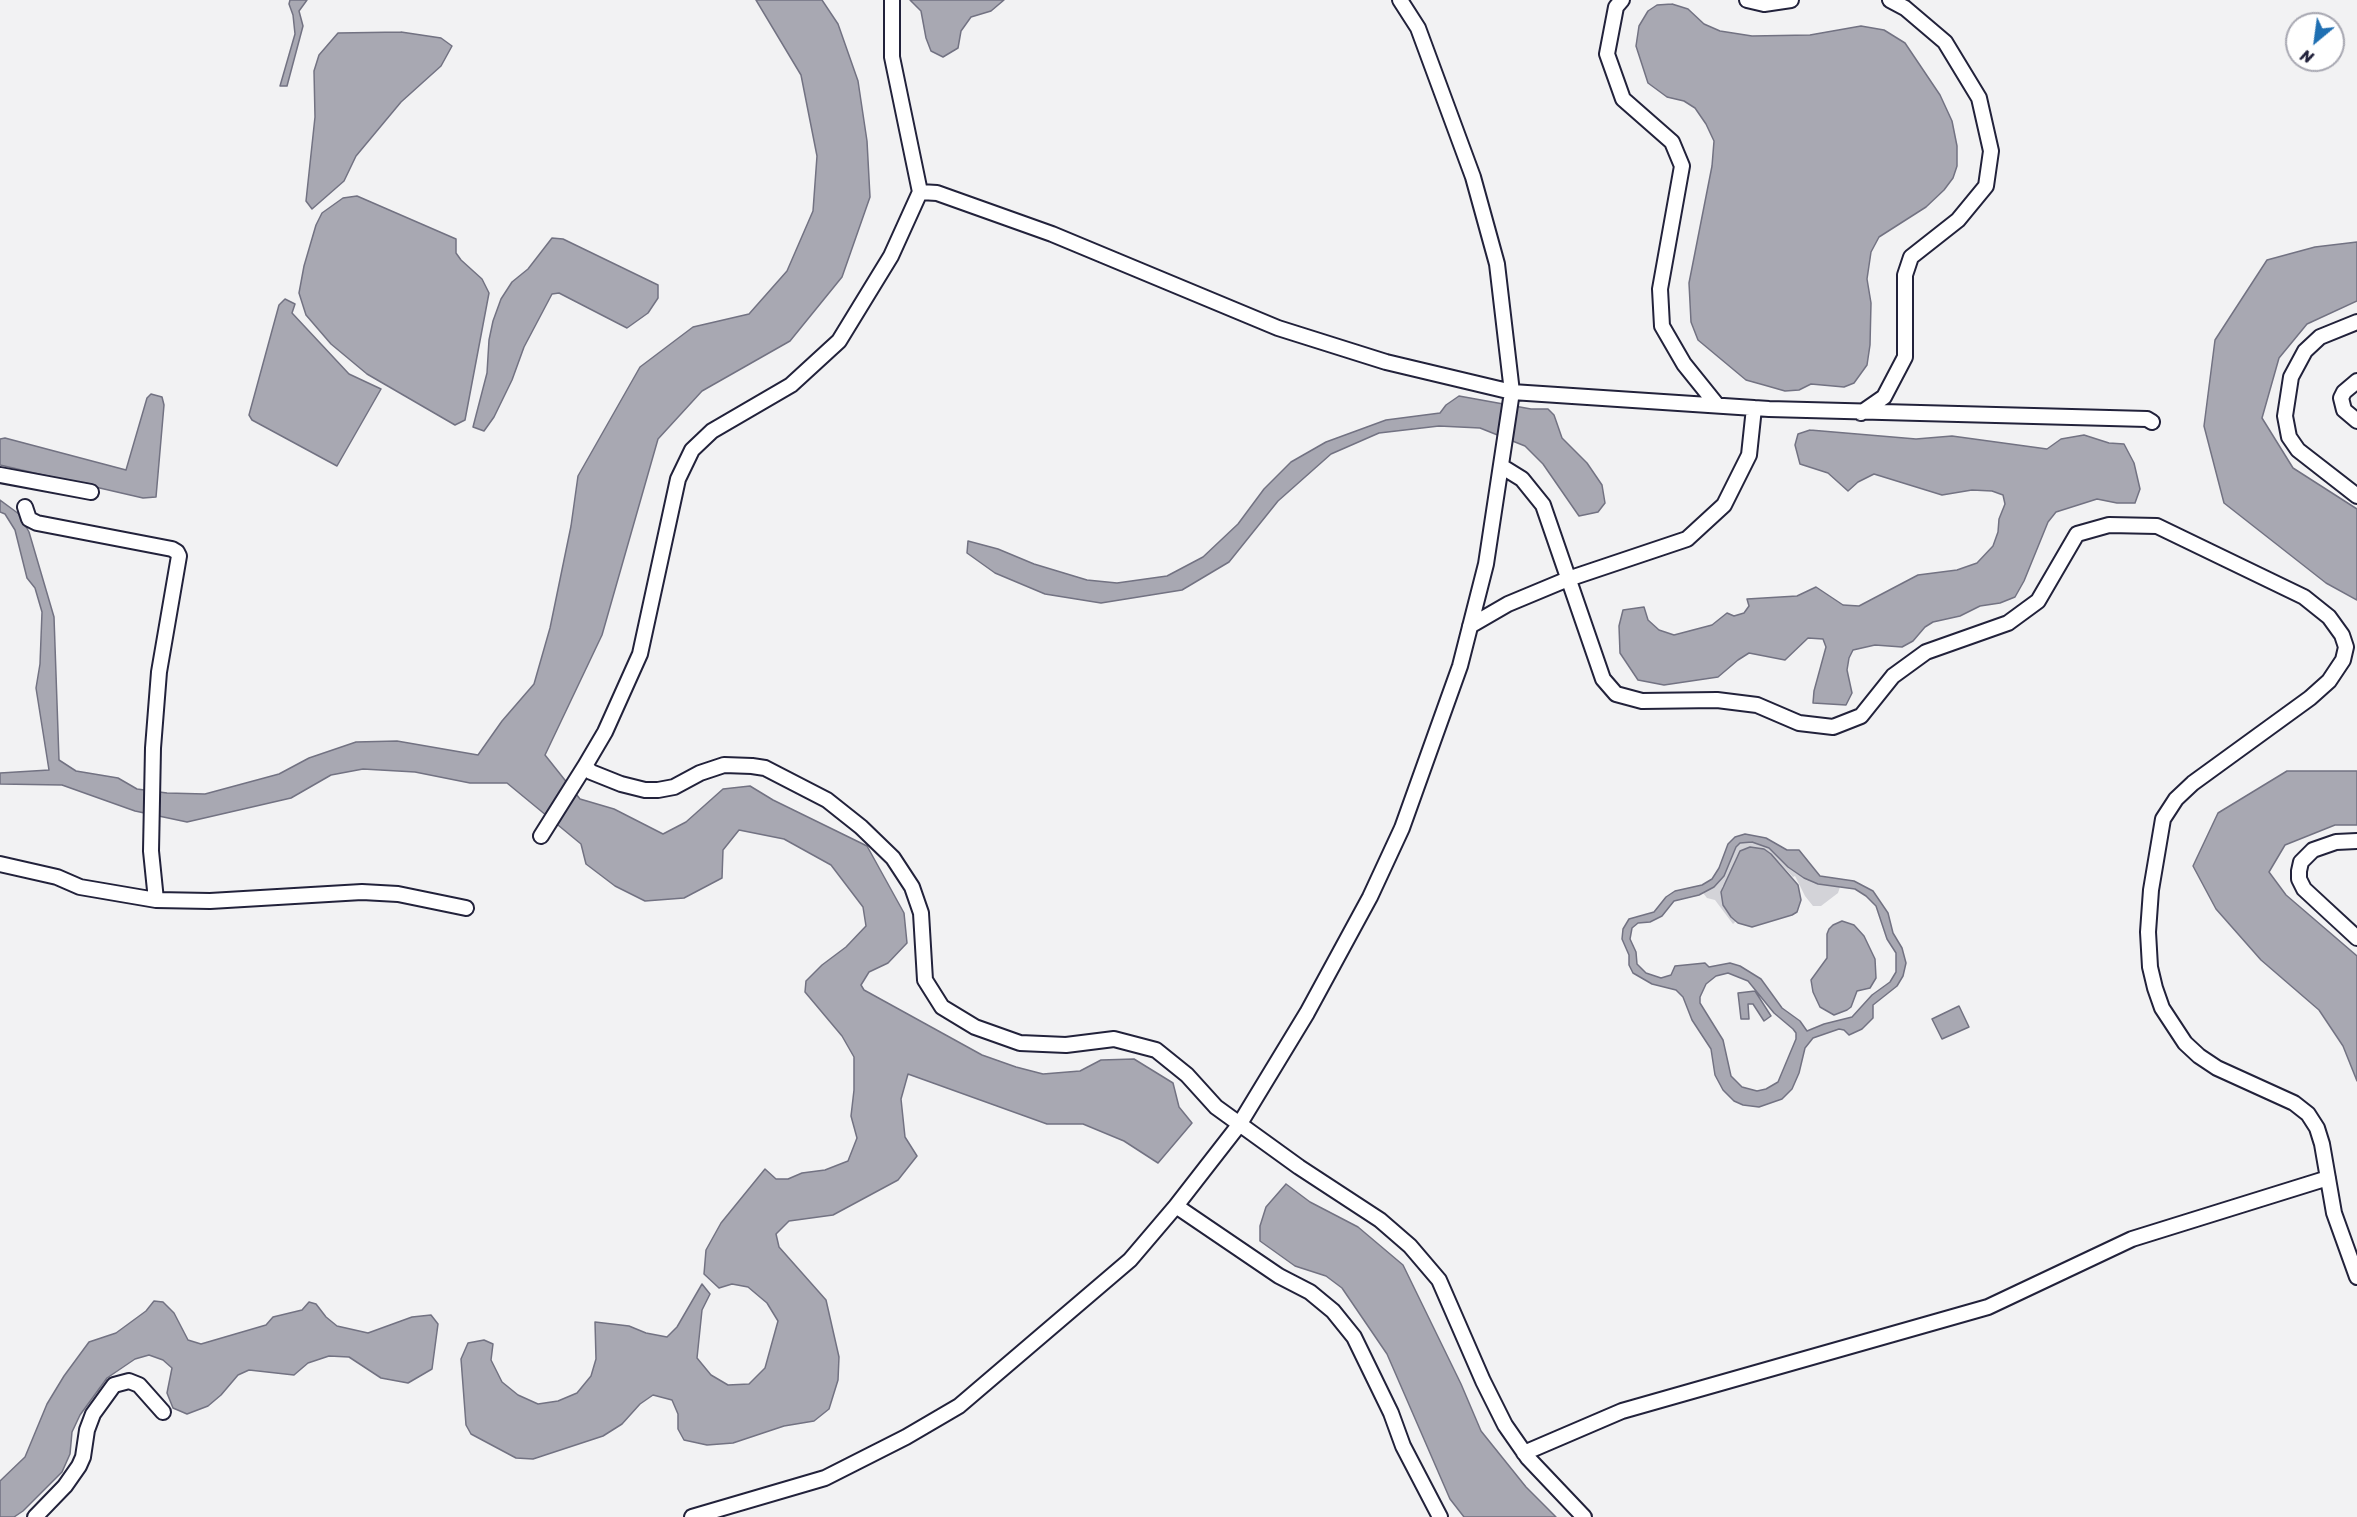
<!DOCTYPE html>
<html>
<head>
<meta charset="utf-8">
<style>
	body { margin:0 }
	#map { position:relative; width:2357px; height:1517px; overflow:hidden; background:#f2f2f3; font-family:Sriracha,sans-serif }
	canvas { display:block }
	.north { position:absolute; left:2285px; top:12px; width:60px; height:60px; box-sizing:border-box; background:#fff; border:2px solid #a7a7b1; border-radius:50%; rotate:209deg; font-size:16px; font-weight:700; line-height:24px; text-align:center; color:#22223b }
	.north::after { content:''; display:block; margin:auto; width:21px; height:27px; background:#1f6fb2; clip-path:polygon(50% 0,100% 100%,50% 72%,0 100%) }
</style>
</head>
<body>
<div id="map">
<canvas width="2357" height="1517"></canvas>
<div class="north">N</div>
</div>
<script>
const ctx = document.querySelector('canvas').getContext('2d');
ctx.lineJoin = 'round';
function paint(path, color) {
  ctx.fillStyle = color;
  ctx.fill(path, 'evenodd');
}
function toPath(rows) {
  const path = new Path2D();
  for (const r of rows) {
    path.moveTo(r[0], r[1]);
    for (let i = 2; i < r.length; i += 2) path.lineTo(r[i], r[i + 1]);
  }
  return path;
}
function stroke(path, color, width, dash) {
  ctx.strokeStyle = color;
  ctx.lineWidth = width;
  ctx.lineCap = dash ? 'butt' : 'round';
  ctx.setLineDash(dash || []);
  ctx.stroke(path);
}
paint(toPath([
	[1745,842,1752,842,1769,848,1788,867,1804,878,1840,887,1838,893,1821,906,1813,906,1805,896,1795,876,1793,877,1771,854,1764,849,1737,856,1730,875,1722,887,1723,905,1736,921,1733,924,1715,900,1707,898,1703,893,1714,887,1724,876,1733,851,1740,843]
]), '#d3d3d8');
const water = toPath([
	[290,0,307,0,299,11,303,26,287,86,280,86,295,34,293,15,289,4,290,0],
	[756,0,822,0,838,24,858,81,867,141,870,197,842,277,790,341,702,391,658,439,602,635,545,755,580,799,614,809,663,834,686,822,723,789,750,786,773,800,867,846,904,913,907,943,888,963,869,972,861,985,864,990,982,1055,1016,1067,1043,1074,1080,1071,1101,1060,1134,1059,1173,1083,1179,1107,1192,1123,1158,1163,1124,1141,1083,1124,1047,1124,908,1074,901,1099,905,1137,917,1156,898,1180,833,1215,789,1221,776,1234,779,1247,826,1300,839,1357,838,1380,829,1409,814,1421,784,1426,733,1443,707,1445,684,1440,678,1429,678,1414,672,1400,653,1395,640,1404,622,1424,603,1436,533,1459,516,1458,471,1434,466,1425,461,1359,468,1343,484,1340,493,1344,491,1360,502,1382,518,1395,538,1404,558,1401,577,1393,591,1376,596,1359,595,1322,629,1326,646,1333,667,1337,677,1327,702,1284,710,1294,702,1310,697,1358,711,1375,728,1385,749,1384,765,1368,778,1321,767,1303,748,1287,732,1284,719,1288,704,1274,706,1250,721,1223,765,1169,776,1179,788,1179,802,1173,825,1170,848,1161,857,1138,851,1116,854,1090,854,1057,842,1036,805,992,806,981,822,965,846,947,866,926,863,907,831,865,784,839,739,830,723,850,722,878,684,898,645,901,615,886,586,864,581,844,507,783,470,783,415,772,363,769,331,775,291,798,187,822,135,811,62,785,0,784,0,773,49,770,36,688,40,664,42,612,35,588,27,578,15,530,5,514,0,512,0,500,19,514,29,532,54,617,59,760,76,771,118,778,137,789,167,793,205,794,279,774,309,758,356,742,397,741,478,755,502,721,534,684,550,628,571,526,578,476,640,367,693,327,749,314,787,271,813,211,817,156,801,75,756,0],
	[910,0,1004,0,991,11,971,17,961,31,958,48,943,57,931,51,926,38,921,11,910,0],
	[1672,4,1688,9,1704,24,1720,31,1752,36,1810,35,1861,26,1884,30,1905,43,1940,95,1952,121,1957,146,1957,166,1953,178,1944,190,1926,207,1879,237,1871,252,1867,279,1871,303,1870,345,1867,365,1854,383,1844,387,1811,384,1799,390,1785,391,1764,385,1746,380,1698,340,1691,322,1689,283,1712,166,1714,141,1706,124,1695,108,1684,101,1667,97,1648,83,1636,46,1639,26,1648,11,1657,5,1672,4],
	[401,32,441,38,452,46,441,66,401,102,356,156,344,181,312,209,306,201,315,117,314,71,319,55,338,33,401,32],
	[357,196,456,239,456,253,461,260,482,279,489,293,465,420,455,425,367,374,331,344,306,315,299,293,304,266,316,225,322,213,343,198,357,196],
	[552,238,563,239,658,285,658,298,648,313,627,328,559,293,552,294,524,347,512,380,494,417,484,431,473,427,487,373,489,340,493,321,501,299,512,282,528,269,552,238],
	[2357,242,2357,301,2307,324,2279,358,2262,418,2293,468,2357,509,2357,600,2326,583,2224,503,2204,426,2215,340,2267,260,2315,247,2357,242],
	[285,299,295,304,292,313,349,374,381,389,337,466,252,420,249,415,279,305,285,299],
	[151,394,162,397,164,405,156,497,143,498,0,465,0,439,5,438,126,470,147,398,151,394],
	[1459,396,1531,409,1548,409,1554,415,1562,438,1587,463,1602,485,1605,503,1598,512,1579,516,1543,464,1525,446,1480,428,1439,426,1379,433,1331,454,1278,501,1229,562,1182,590,1101,603,1045,594,995,573,967,553,968,541,998,549,1034,564,1087,580,1117,583,1167,576,1203,557,1238,524,1264,489,1291,462,1326,442,1386,420,1440,413,1446,405,1459,396],
	[1810,430,1916,439,1952,436,2047,449,2061,439,2084,435,2109,443,2124,444,2134,463,2140,489,2135,503,2117,503,2097,499,2056,512,2048,522,2024,581,2015,597,2000,603,1980,606,1960,616,1933,622,1925,627,1913,641,1902,647,1875,645,1853,650,1849,658,1847,670,1852,693,1846,705,1813,703,1814,691,1826,647,1823,639,1808,638,1785,660,1749,653,1738,660,1718,677,1664,685,1638,680,1620,653,1619,626,1623,610,1644,607,1648,620,1659,630,1674,635,1712,625,1727,613,1734,616,1744,613,1749,606,1747,599,1797,596,1816,587,1843,605,1859,606,1918,575,1957,570,1977,563,1993,546,1998,532,1999,519,2005,504,2003,495,1992,491,1972,490,1942,495,1874,474,1858,482,1848,491,1828,473,1800,464,1795,445,1798,434,1810,430],
	[2287,771,2357,771,2357,825,2335,825,2285,845,2269,872,2286,895,2357,956,2357,1081,2343,1046,2319,1010,2261,960,2216,909,2193,866,2218,813,2287,771],
	[1745,834,1766,838,1787,850,1799,850,1820,876,1854,881,1873,891,1888,913,1893,933,1902,948,1906,963,1903,976,1897,986,1873,1005,1873,1018,1862,1029,1849,1035,1844,1030,1839,1029,1813,1038,1805,1048,1799,1073,1792,1089,1782,1099,1759,1107,1743,1105,1734,1101,1723,1090,1715,1075,1711,1049,1692,1020,1683,997,1676,990,1652,984,1633,973,1629,965,1629,955,1622,939,1623,929,1629,919,1654,912,1666,897,1675,891,1702,885,1712,879,1719,868,1728,844,1735,837,1745,834],
	[1752,842,1769,848,1788,867,1804,878,1818,884,1855,889,1866,896,1876,906,1887,939,1896,953,1896,972,1890,982,1872,995,1852,1017,1824,1024,1807,1031,1800,1021,1782,1008,1761,979,1740,966,1730,963,1709,967,1705,963,1675,966,1671,975,1661,978,1646,973,1637,964,1636,952,1630,939,1632,928,1638,923,1650,922,1662,916,1674,901,1699,895,1714,887,1724,876,1736,847,1740,843,1752,842],
	[1728,973,1748,981,1774,1013,1793,1029,1796,1033,1796,1039,1778,1082,1766,1089,1757,1091,1742,1087,1731,1076,1723,1040,1700,1003,1700,997,1706,984,1716,976,1728,973],
	[1750,847,1764,849,1771,854,1798,885,1801,900,1797,912,1792,915,1752,927,1738,923,1731,917,1723,905,1721,892,1740,851,1750,847],
	[1842,921,1854,925,1864,936,1875,959,1876,978,1870,988,1857,991,1851,1007,1847,1010,1834,1015,1820,1007,1813,992,1811,980,1827,958,1827,934,1829,929,1833,925,1842,921],
	[1755,991,1771,1016,1764,1021,1753,1004,1748,1004,1749,1019,1741,1019,1738,993,1755,991],
	[1959,1006,1969,1027,1942,1039,1932,1019,1959,1006],
	[1286,1184,1310,1202,1358,1227,1403,1265,1461,1384,1481,1431,1526,1487,1556,1517,1464,1517,1450,1499,1387,1354,1342,1288,1326,1276,1295,1266,1260,1241,1260,1226,1266,1207,1286,1184],
	[154,1301,163,1302,174,1313,188,1340,201,1344,266,1325,273,1317,302,1310,309,1302,316,1304,326,1317,337,1326,368,1333,412,1317,431,1315,438,1324,432,1369,408,1383,381,1378,349,1357,329,1356,308,1363,294,1375,249,1370,238,1375,221,1395,208,1406,187,1414,173,1408,167,1393,172,1368,163,1360,149,1355,135,1359,107,1378,80,1415,72,1432,70,1454,62,1472,23,1511,14,1517,0,1517,0,1481,25,1457,47,1404,64,1376,89,1342,116,1333,146,1311,154,1301]
]);
paint(water, '#a8a8b2');
stroke(water, '#727282', 1.5);
const minor = toPath([
	[892,0,892,57,920,192],
	[1622,0,1616,7,1607,54,1623,99,1672,142,1682,166,1660,289,1662,326,1684,364,1717,405],
	[1747,0,1764,4,1791,0],
	[2357,322,2320,337,2305,351,2291,377,2285,416,2289,437,2298,450,2357,496],
	[2357,381,2344,392,2341,398,2344,410,2357,421],
	[1861,413,1884,397,1905,357,1905,275,1911,257,1958,220,1986,186,1991,151,1979,98,1945,42,1905,8,1890,0],
	[1501,466,1522,479,1543,505,1603,679,1616,694,1642,701,1717,700,1757,705,1799,723,1833,727,1861,716,1893,676,1926,652,2008,623,2038,601,2077,534,2109,525,2157,526,2304,597,2329,617,2342,635,2346,647,2343,660,2329,681,2310,698,2193,783,2176,799,2163,819,2151,890,2148,932,2150,967,2155,988,2162,1008,2185,1043,2199,1056,2217,1068,2294,1103,2308,1114,2317,1128,2322,1144,2334,1213,2357,1277],
	[0,475,91,492],
	[25,507,29,519,37,523,172,549,177,552,179,556,159,672,153,748,151,851,156,900],
	[1470,626,1508,604,1568,579,1687,539,1724,505,1749,455,1754,408],
	[541,836,585,766],
	[2357,841,2336,842,2313,850,2301,862,2299,871,2299,879,2304,889,2357,938],
	[0,864,57,877,80,887,156,900,210,901,362,892,398,894,466,908],
	[1176,1206,1279,1276,1310,1292,1333,1311,1354,1337,1391,1413,1403,1446,1440,1517],
	[1524,1453,1622,1411,1988,1307,2132,1239,2328,1178],
	[35,1517,65,1486,79,1466,83,1457,87,1430,93,1414,114,1385,129,1381,139,1385,163,1412],
	[692,1517,825,1478,906,1437,959,1406,1130,1260,1176,1206,1239,1125,1307,1013,1370,897,1402,828,1460,666,1486,564,1512,392,1497,264,1473,177,1418,28,1400,0],
	[1584,1517,1528,1458,1505,1425,1483,1381,1439,1280,1410,1246,1380,1220,1299,1167,1216,1107,1187,1075,1156,1050,1114,1039,1066,1045,1020,1043,975,1027,942,1007,925,980,921,913,912,887,893,858,861,827,827,800,765,768,752,766,724,765,700,773,674,787,658,790,645,790,621,784,591,772,585,766,605,732,640,654,678,479,692,450,712,431,791,385,839,341,891,256,920,192,937,193,1052,234,1278,328,1386,362,1512,392,1769,409,2147,419,2152,422]
]);
stroke(minor, '#22223b', 18);
stroke(minor, '#fff', 14);
</script>
</body>
</html>
